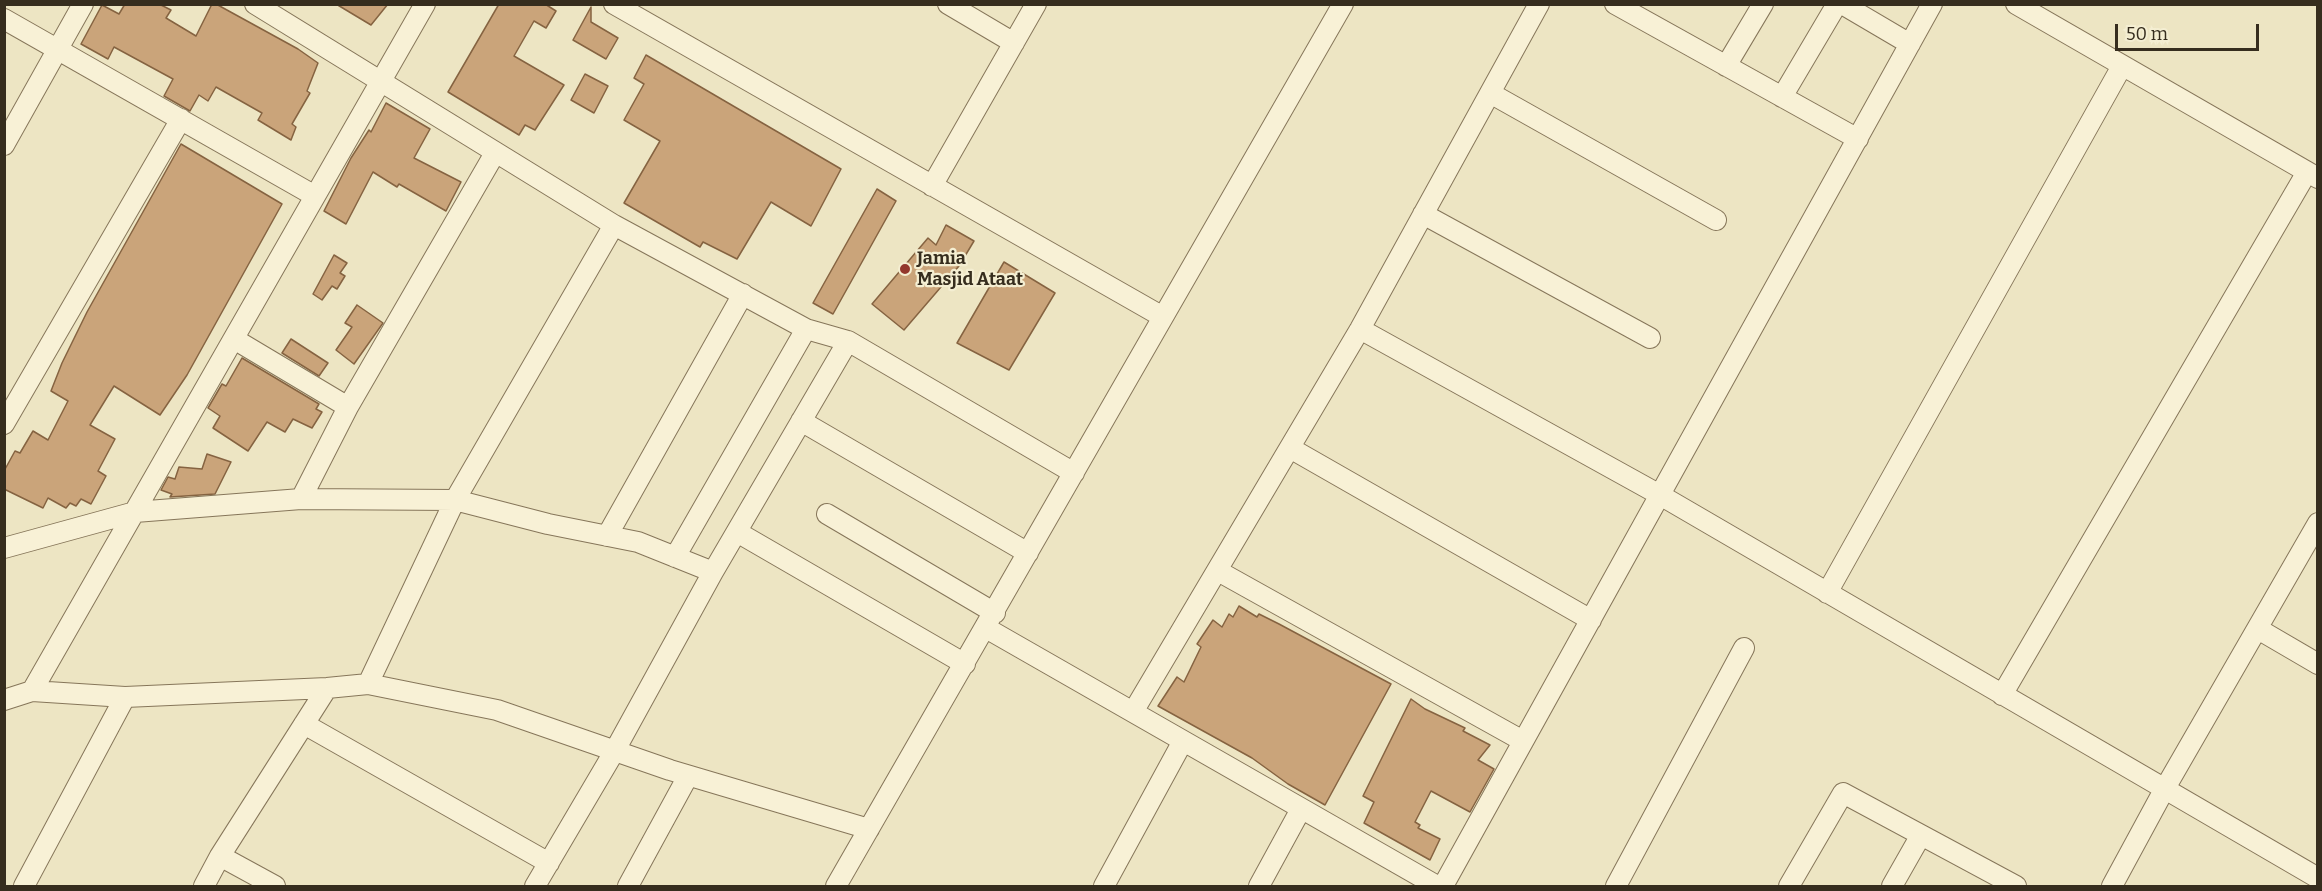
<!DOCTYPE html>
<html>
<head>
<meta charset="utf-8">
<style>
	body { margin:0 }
	#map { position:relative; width:2322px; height:891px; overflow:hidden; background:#ede5c3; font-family:Bitter,serif }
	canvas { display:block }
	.frame { position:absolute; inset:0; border:6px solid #362d1e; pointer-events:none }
	.scale { position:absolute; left:2115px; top:24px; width:144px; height:27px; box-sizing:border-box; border:3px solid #362d1e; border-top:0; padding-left:8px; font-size:18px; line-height:21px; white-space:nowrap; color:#362d1e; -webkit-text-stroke:4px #f4eed2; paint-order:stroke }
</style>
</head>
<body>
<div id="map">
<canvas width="2322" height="891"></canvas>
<div class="frame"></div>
<div class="scale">50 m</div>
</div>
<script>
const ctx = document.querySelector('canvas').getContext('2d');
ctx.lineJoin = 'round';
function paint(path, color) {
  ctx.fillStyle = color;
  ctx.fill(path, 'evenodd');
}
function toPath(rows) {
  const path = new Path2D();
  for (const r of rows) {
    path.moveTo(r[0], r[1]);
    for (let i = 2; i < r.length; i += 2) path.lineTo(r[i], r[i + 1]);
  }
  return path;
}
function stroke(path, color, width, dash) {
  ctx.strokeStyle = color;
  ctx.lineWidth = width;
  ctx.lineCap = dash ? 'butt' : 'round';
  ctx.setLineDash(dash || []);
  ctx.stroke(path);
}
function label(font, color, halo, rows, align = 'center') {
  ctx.font = font + ' Bitter,serif';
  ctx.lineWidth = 4.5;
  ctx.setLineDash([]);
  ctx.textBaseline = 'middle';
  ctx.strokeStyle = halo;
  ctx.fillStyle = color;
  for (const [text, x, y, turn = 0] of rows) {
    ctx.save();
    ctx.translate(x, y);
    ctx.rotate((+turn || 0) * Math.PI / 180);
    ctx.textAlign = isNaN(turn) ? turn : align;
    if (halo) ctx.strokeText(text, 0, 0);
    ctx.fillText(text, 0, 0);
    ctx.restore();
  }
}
const building = toPath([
	[125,4,159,4,171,10,166,18,196,36,212,4,216,4,298,49,318,63,307,91,310,93,292,124,296,127,291,140,258,120,262,113,216,87,208,101,199,95,190,111,164,96,173,79,114,47,108,59,81,44,102,5,119,14,125,4],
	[336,4,388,4,371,25,336,4],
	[499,4,545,4,556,11,546,28,534,21,514,56,564,85,535,130,525,125,519,135,448,92,499,4],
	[591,7,591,22,618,38,606,59,573,40,591,7],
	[646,55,841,169,811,226,771,202,737,259,703,242,700,247,624,203,660,141,624,120,644,84,634,78,646,55],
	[585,74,608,86,594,113,571,100,585,74],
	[386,103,430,129,414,158,461,182,446,211,399,184,397,187,373,172,346,224,324,211,351,158,369,130,371,132,386,103],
	[181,144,282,204,187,375,160,415,114,386,90,425,115,439,98,471,106,476,91,504,81,499,76,506,70,503,66,508,48,498,43,508,4,489,4,471,15,451,20,453,33,431,48,440,68,401,51,391,62,363,87,312,181,144],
	[877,189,896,201,833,314,813,303,877,189],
	[946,225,974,241,959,266,904,330,872,304,928,238,936,245,946,225],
	[334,255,347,263,340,273,345,276,337,289,332,286,322,300,313,294,334,255],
	[1004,262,1055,293,1009,370,957,343,1004,262],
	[357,305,383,323,354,364,336,350,352,327,345,323,357,305],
	[291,339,328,363,319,376,282,353,291,339],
	[242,358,319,404,316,409,322,412,312,428,293,419,285,432,267,422,248,451,213,428,220,416,208,408,222,384,226,386,242,358],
	[207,454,231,462,215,494,170,497,172,494,161,490,168,477,175,479,179,467,202,469,207,454],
	[1239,606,1257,617,1259,614,1279,624,1391,684,1325,805,1288,784,1252,758,1158,706,1177,677,1184,682,1201,647,1197,644,1213,620,1222,627,1229,614,1233,617,1239,606],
	[1411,699,1425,709,1465,728,1463,731,1490,745,1478,760,1494,769,1470,812,1431,791,1415,822,1420,825,1418,828,1440,839,1430,860,1364,823,1374,802,1363,796,1411,699]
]);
paint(building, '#caa47a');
stroke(building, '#856341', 1.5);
const minor = toPath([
	[255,4,614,225,806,329,848,341,1074,473],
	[614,4,1163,317],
	[948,4,1014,43],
	[1615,4,1858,139],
	[1842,4,1910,44],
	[2016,4,2318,178],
	[4,19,315,196],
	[1726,66,1763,4],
	[1490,93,1716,220],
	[1782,97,1837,4],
	[4,145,83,4],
	[932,186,1036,4],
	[1423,214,1650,338],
	[1360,329,1660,495,2318,878],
	[234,339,348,407],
	[801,421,1028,553],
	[4,424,181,119],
	[1290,448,1591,620],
	[301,499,348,407,495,153],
	[827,514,995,613],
	[737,532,965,664],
	[607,536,743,294],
	[4,548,135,512,301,499,455,500,548,524,638,542,713,572],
	[675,557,806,329],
	[1218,571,1523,741],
	[1827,593,2122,66],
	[986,628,1437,886],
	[2258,629,2318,664],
	[368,684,455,500,614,225],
	[32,691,425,4],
	[2002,695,2307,172],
	[4,700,32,691,125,697,327,688,368,684,497,710,670,770,869,829],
	[1133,712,1360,329,1539,4],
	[304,724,549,863],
	[220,856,275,886],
	[24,886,125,697],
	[204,886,220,856,327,688],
	[535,886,614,752,713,572,848,341],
	[628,886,688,776],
	[836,886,1343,4],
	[1104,886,1183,741],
	[1259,886,1301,809],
	[1443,886,1932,4],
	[1616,886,1744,648],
	[1789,886,1843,793,2016,886],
	[1892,886,1921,835],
	[2112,886,2164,790,2318,523]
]);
stroke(minor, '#86765a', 22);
stroke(minor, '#f8f1d6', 20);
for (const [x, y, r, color] of [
	[905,269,6,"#93372c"]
]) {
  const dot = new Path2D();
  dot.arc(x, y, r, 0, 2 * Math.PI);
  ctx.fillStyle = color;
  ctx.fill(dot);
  stroke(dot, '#f4eed2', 2);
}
label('bold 18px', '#362d1e', '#f4eed2', [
	["Jamia",917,259],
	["Masjid Ataat",917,280]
], 'left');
</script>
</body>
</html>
